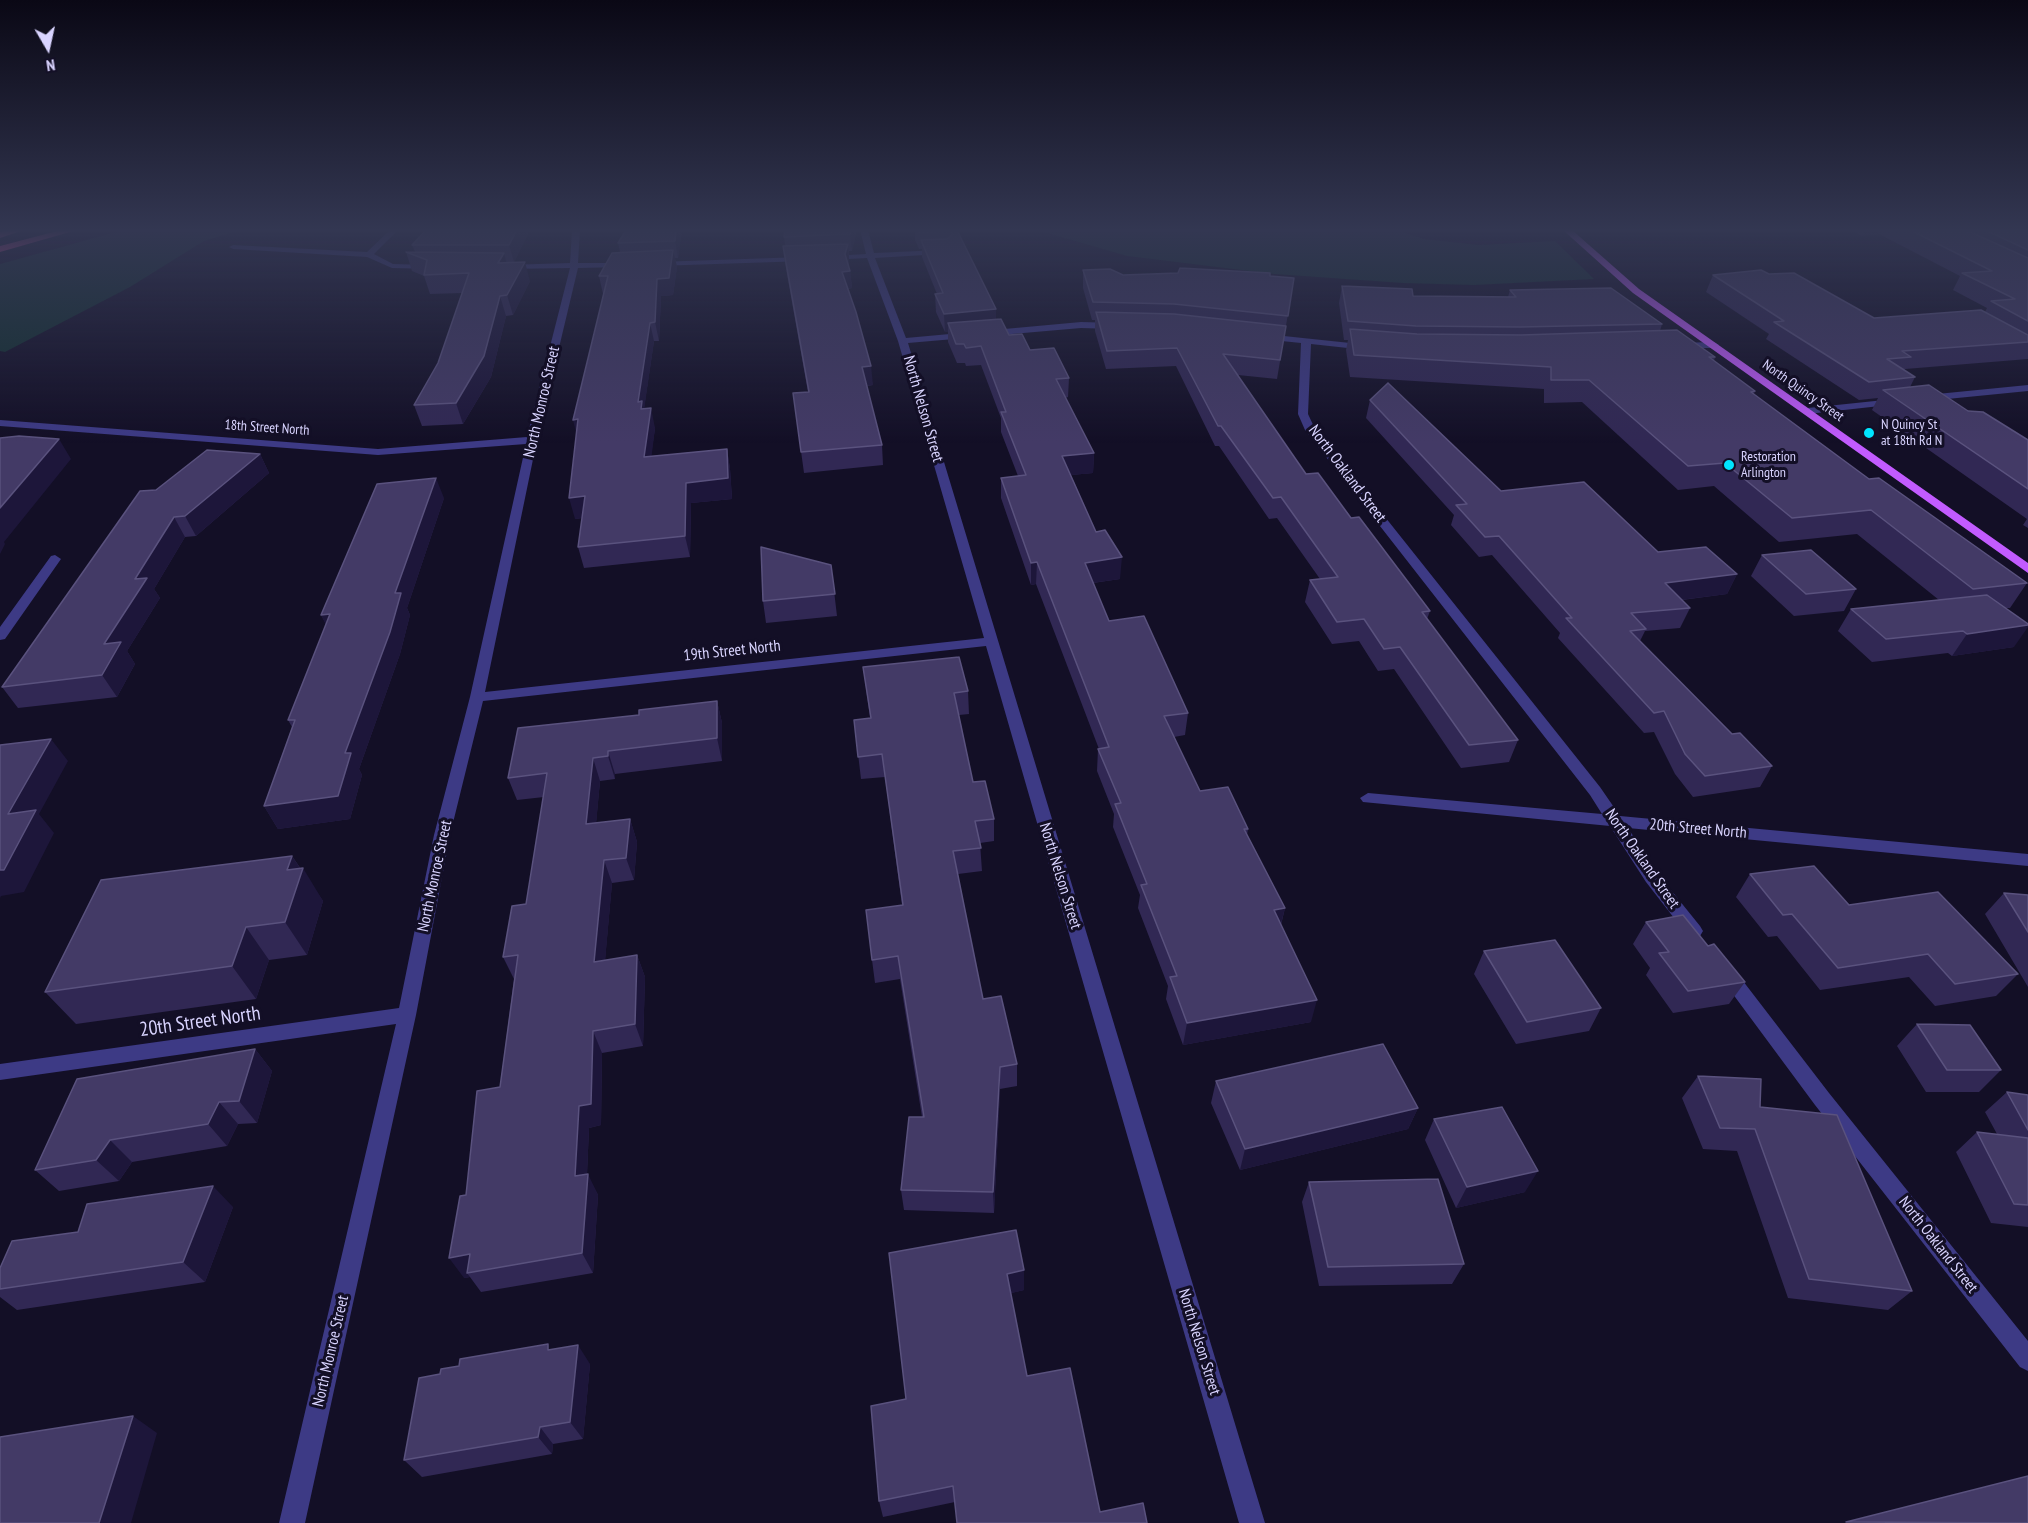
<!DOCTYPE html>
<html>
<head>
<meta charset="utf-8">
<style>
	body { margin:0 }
	#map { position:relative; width:2028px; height:1523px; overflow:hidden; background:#130f26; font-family:"PT Sans Narrow",sans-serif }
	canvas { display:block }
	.north { position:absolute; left:18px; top:18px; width:60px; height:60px; -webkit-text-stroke:4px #130f26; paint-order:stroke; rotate:171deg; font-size:16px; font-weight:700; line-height:24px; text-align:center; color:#d9d4ff }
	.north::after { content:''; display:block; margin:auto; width:21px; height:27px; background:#d9d4ff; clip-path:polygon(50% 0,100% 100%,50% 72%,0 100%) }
</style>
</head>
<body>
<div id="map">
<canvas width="2028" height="1523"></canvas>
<div class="north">N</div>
</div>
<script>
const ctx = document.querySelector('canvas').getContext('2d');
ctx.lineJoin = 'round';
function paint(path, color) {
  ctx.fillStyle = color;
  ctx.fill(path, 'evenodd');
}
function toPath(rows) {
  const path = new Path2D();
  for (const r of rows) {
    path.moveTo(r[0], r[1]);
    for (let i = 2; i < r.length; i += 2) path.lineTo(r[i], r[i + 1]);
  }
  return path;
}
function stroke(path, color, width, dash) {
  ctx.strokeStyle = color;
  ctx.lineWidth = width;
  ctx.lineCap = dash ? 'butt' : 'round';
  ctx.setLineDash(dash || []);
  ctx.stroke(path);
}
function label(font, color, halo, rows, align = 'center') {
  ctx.font = font + ' "PT Sans Narrow",sans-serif';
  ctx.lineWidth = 6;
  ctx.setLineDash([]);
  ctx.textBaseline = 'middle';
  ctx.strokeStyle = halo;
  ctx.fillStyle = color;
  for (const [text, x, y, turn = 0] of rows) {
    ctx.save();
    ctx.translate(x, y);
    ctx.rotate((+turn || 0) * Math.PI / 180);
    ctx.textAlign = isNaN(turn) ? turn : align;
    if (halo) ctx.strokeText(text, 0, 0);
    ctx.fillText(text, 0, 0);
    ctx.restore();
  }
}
paint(toPath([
	[123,230,240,230,204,241,130,287,5,352,0,351,0,264],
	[1037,230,1396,230,1424,239,1479,245,1555,241,1594,279,1474,285,1403,283,1274,274,1127,256]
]), '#12302f');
paint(toPath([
	[390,230,398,230,374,254,393,264,431,265,434,265,434,269,392,268,367,257,233,249,229,247,233,245,367,252,390,230],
	[572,230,580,230,578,263,623,263,627,265,623,267,578,268,537,440,485,692,984,638,898,341,867,258,830,260,826,258,830,256,866,254,860,230,868,230,874,253,941,250,945,252,941,254,875,258,906,338,1081,322,1115,323,1120,326,1115,329,1081,328,908,343,1265,1523,1239,1523,986,646,483,701,450,835,416,1015,305,1523,279,1523,396,1024,0,1080,0,1064,399,1008,434,835,470,697,526,444,378,455,0,426,0,420,378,449,527,437,570,268,506,269,502,267,506,265,570,263,572,230],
	[803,257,806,257,806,261,656,266,652,264,656,262,803,257],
	[1265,334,1369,345,1369,349,1366,350,1311,344,1308,414,1315,429,1600,787,1620,816,2028,854,2028,866,1628,828,1658,874,1700,926,1703,931,1700,936,1694,938,1688,936,1646,882,1610,826,1363,802,1360,798,1368,793,1602,814,1590,795,1305,430,1298,414,1301,343,1262,339,1260,337,1265,334],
	[1678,343,1714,342,1719,345,1714,348,1675,348,1675,344,1678,343],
	[2028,385,2028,391,1927,401,1922,398,1927,395,2028,385],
	[1894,399,1899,402,1898,404,1808,414,1803,411,1808,408,1894,399],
	[55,555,61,559,5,639,0,640,0,627,51,556,55,555],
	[1727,966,1733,968,1829,1093,2028,1341,2028,1371,2020,1367,1815,1105,1721,978,1718,973,1721,968,1727,966]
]), '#3d3a85');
paint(toPath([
	[1563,230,1572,230,1639,289,2028,563,2028,573,1633,293,1563,230]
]), '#c25bff');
paint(toPath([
	[8,230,24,230,0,238,0,232,8,230],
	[61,230,77,230,0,252,0,246,61,230]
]), '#ff4fa3');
paint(toPath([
	[426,230,530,230,514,262,506,262,530,281,513,315,506,316,491,377,463,424,422,426,414,405,438,363,462,293,430,294,424,276,412,271,406,252,415,252,412,245],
	[626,230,682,230,678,258,675,258,677,267,673,295,661,296,659,341,654,341,644,408,655,428,651,456,727,449,730,469,732,499,691,503,690,557,584,568,578,547,582,518,575,519,603,294,599,276,620,252,618,243],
	[857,230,852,251,849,251,849,261,848,265,850,271,852,288,848,289,873,385,867,386,882,445,883,465,804,473,793,393,808,392,785,263,783,246,785,246,784,237],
	[915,230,957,230,996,319,1009,335,1069,378,1068,397,1065,398,1094,453,1093,473,1071,475,1096,532,1120,579,1093,583,1109,621,1188,713,1185,735,1174,737,1200,791,1248,829,1247,835,1285,908,1281,925,1311,1022,1183,1045,1166,999,1168,986,1138,908,1140,895,1113,827,1114,814,1097,771,1098,749,1099,749,1036,584,1031,585,1001,498,1001,478,1018,476,1001,432,1001,418,981,365,966,366,965,363,957,363,948,342,948,332,945,332,936,312,935,294,937,294,922,257,922,249,919,249,915,240],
	[1850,230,2028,230,2028,359,1905,369,1904,370,1915,377,1910,387,1968,411,2028,440,2028,528,2023,525,2027,519,1872,410,1878,398,1859,400,1766,339,1769,334,1706,292,1713,275,1769,274,1874,318,1985,312,1987,308,1953,290,1960,276,1879,234,1862,236],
	[1083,270,1123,275,1270,276,1294,278,1277,379,1238,375,1306,474,1351,518,1430,611,1427,619,1518,740,1509,762,1461,768,1394,669,1378,671,1359,641,1332,644,1305,602,1310,580,1320,579,1277,518,1269,519,1219,446,1215,446,1176,366,1106,369,1095,331,1095,320,1092,320,1083,288],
	[1342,286,1413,296,1508,297,1510,290,1662,324,1660,331,1715,357,1714,361,1755,391,1754,394,1869,479,2027,583,2010,608,2006,608,2014,647,1952,656,1948,653,1872,662,1838,631,1851,609,1939,600,1857,534,1779,542,1714,486,1678,490,1582,402,1544,403,1544,389,1350,377,1346,350,1348,340,1344,340,1339,303],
	[1370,400,1501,491,1658,552,1737,574,1727,594,1682,600,1690,608,1680,628,1645,631,1640,641,1732,734,1772,766,1760,787,1693,797,1675,774,1654,732,1644,733,1558,638,1560,633,1492,555,1479,557,1451,525,1454,515,1366,418],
	[260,454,269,473,196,536,185,537,154,589,160,598,127,651,135,664,117,697,18,708,2,687,156,490],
	[444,498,407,608,410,615,400,654,359,769,362,775,350,819,278,829,264,806,292,727,288,720,326,624,321,615],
	[1762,555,1856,589,1844,611,1794,616,1751,576],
	[831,565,837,616,766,623,763,601],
	[863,667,968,691,969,714,959,715,973,782,994,819,994,841,980,843,982,871,958,874,983,999,1017,1064,1017,1086,1000,1089,994,1213,904,1210,901,1190,922,1117,900,979,875,983,872,960,902,905,885,777,861,779,854,720,870,718],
	[717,701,722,723,722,761,615,774,615,779,600,781,596,823,630,819,637,842,634,880,612,883,605,960,637,955,645,977,643,1046,602,1053,601,1125,589,1128,587,1174,598,1195,593,1273,481,1292,470,1277,464,1278,466,1195,500,1087,514,979,503,957,526,904,544,797,517,800,508,778,639,715],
	[292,856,323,901,307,955,269,960,256,999,76,1024,45,992],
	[1750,874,1849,905,2018,974,1996,996,1935,1006,1909,977,1820,990,1777,936,1768,937,1736,897],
	[2004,893,2028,895,2028,987,1985,914],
	[1646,922,1708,946,1745,982,1729,1004,1673,1013,1646,975,1650,968,1633,944],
	[1484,951,1601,1008,1589,1031,1516,1044,1474,974],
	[1917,1024,2001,1070,1979,1092,1926,1092,1897,1046],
	[255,1049,272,1071,257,1123,238,1124,227,1146,132,1162,119,1181,59,1191,35,1170],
	[1698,1076,1760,1107,1912,1291,1888,1310,1788,1298,1737,1151,1703,1149,1682,1098],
	[1216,1081,1418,1108,1408,1129,1240,1170,1211,1103],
	[2007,1092,2028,1095,2028,1227,1991,1223,1956,1152,1977,1132,1997,1134,1985,1112],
	[1434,1119,1525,1192,1456,1208,1425,1140],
	[1309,1182,1464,1264,1452,1284,1319,1286,1302,1202],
	[233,1207,205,1282,17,1310,0,1297,0,1268,78,1232],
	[889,1253,1024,1290,1011,1293,1027,1376,1100,1512,955,1502,883,1517,879,1501,906,1399],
	[551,1349,590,1364,583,1439,553,1444,552,1454,422,1477,404,1460,440,1374]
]), '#312854');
paint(toPath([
	[517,230,530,230,514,262,509,245],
	[676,230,682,230,678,258,675,241],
	[851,230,857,230,852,251,850,234],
	[1865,230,1881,230,1879,234,1862,236],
	[848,244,849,261,847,271,850,271,852,288,843,289,842,272],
	[673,250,677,267,673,295,661,296,659,341,655,322,657,279],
	[504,253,509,272,498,263],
	[525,262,530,281,513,315,507,295],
	[500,296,506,316,491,377,463,424,456,403],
	[996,309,996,327,948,323,948,332,945,332,944,314],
	[650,323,654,341,643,417,638,402],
	[871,366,873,385,864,386,862,367],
	[651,408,655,428,649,477,644,457],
	[578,419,578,440,573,420],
	[59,439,71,459,4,542,5,544,0,554,0,508],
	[727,449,730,469,732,499,691,503,690,557,685,536,686,483],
	[1094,453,1093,473,1061,476,1062,456],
	[260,454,269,473,196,536,185,516],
	[436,478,444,498,407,608,410,615,400,654,359,769,362,775,350,819,278,829,264,806,345,753,395,593],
	[585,496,590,517,575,519,569,498],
	[174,517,185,537,154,589,160,598,127,651,135,664,117,697,102,675,104,644,135,579],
	[1122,557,1120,579,1084,584,1085,563],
	[1037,562,1036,584,1031,585,1031,563],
	[1737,574,1727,594,1656,603,1665,583],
	[330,614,332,637,321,615],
	[2028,625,2028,627,2014,647,1952,656,1967,634],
	[717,701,722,723,722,761,717,738],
	[51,739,68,761,39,814,54,833,24,892,1,896,0,898,0,870,8,814],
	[608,751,615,774,615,779,608,756],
	[593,758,600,781,594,847,586,824],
	[630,819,637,842,634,880,626,858],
	[292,856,302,871,303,868,323,901,307,955,285,922,287,870],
	[604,860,612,883,603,984,594,962],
	[1285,908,1279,931,1274,910],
	[246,927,269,960,256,999,232,966],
	[637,955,645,977,643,1046,635,1024],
	[1317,1000,1311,1022,1183,1045,1187,1023],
	[593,1031,602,1053,601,1125,589,1128,586,1197,575,1176,579,1106],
	[255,1049,272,1071,257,1123,239,1101],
	[1000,1067,1000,1089,994,1213,993,1192],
	[219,1102,238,1124,227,1146,208,1124],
	[1418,1108,1408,1129,1240,1170,1245,1149],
	[110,1140,132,1162,119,1181,96,1160],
	[1538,1171,1525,1192,1456,1208,1467,1187],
	[588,1174,598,1195,593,1273,582,1253],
	[213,1186,233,1207,205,1282,183,1262],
	[470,1254,467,1273,470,1277,464,1278,449,1258],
	[1024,1270,1024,1290,1008,1294,1007,1274],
	[578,1345,590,1364,583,1439,570,1422],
	[133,1416,157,1433,131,1523,99,1523],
	[540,1427,553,1444,552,1454,538,1437]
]), '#1d163a');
const building = toPath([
	[426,230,517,230,509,245,412,245,426,230],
	[626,230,676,230,675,241,618,243,626,230],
	[785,230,851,230,850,234,784,237,785,230],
	[917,230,957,230,996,309,944,314,935,294,943,293,921,240,947,239,953,234,950,231,918,232,917,230],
	[1910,230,1966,230,2028,258,2028,321,1991,301,2015,299,1962,273,1992,271,1910,230],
	[1985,230,2028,230,2028,250,1985,230],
	[848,244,845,254,850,271,842,272,856,312,871,366,862,367,882,445,801,452,793,393,809,392,783,246,848,244],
	[673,250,669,278,657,279,655,322,650,323,638,402,642,401,641,409,651,408,644,457,727,449,728,478,686,483,685,536,578,547,585,496,569,498,578,419,573,420,608,276,599,276,612,253,673,250],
	[406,252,504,253,498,263,525,262,507,295,500,296,484,356,456,403,414,405,438,363,469,273,424,275,427,260,406,252],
	[1180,268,1270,273,1270,276,1294,278,1288,316,1174,304,1093,302,1083,270,1110,269,1123,275,1178,273,1180,268],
	[1761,270,1769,274,1794,273,1874,318,1981,310,2028,335,2028,342,1902,351,1911,357,1887,359,1915,377,1869,382,1774,322,1784,321,1713,275,1761,270],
	[1342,286,1412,289,1413,296,1516,297,1510,290,1611,288,1662,324,1520,327,1416,326,1348,321,1342,286],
	[1096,312,1174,314,1286,326,1280,360,1223,354,1306,474,1318,473,1351,518,1359,517,1430,611,1422,612,1518,740,1469,745,1400,647,1384,649,1364,619,1337,622,1310,580,1338,577,1281,497,1273,498,1221,426,1218,426,1177,348,1107,351,1096,312],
	[1001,319,1009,335,1022,334,1030,350,1054,348,1069,378,1056,379,1094,453,1062,456,1096,532,1105,530,1122,557,1085,563,1109,621,1144,616,1188,713,1164,716,1200,791,1228,787,1248,829,1244,829,1285,908,1274,910,1317,1000,1187,1023,1170,977,1177,976,1141,885,1147,884,1115,804,1121,803,1098,749,1109,747,1037,562,1031,563,1001,478,1026,475,1001,412,1006,412,981,346,966,348,964,344,956,344,948,323,1001,319],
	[1350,329,1417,334,1521,335,1677,330,1715,357,1709,357,1755,391,1751,392,1869,479,1879,478,2027,583,1973,589,1871,510,1792,518,1725,463,1688,466,1589,380,1551,380,1551,367,1354,355,1350,329],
	[1388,383,1501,491,1584,482,1658,552,1706,547,1737,574,1665,583,1690,608,1631,613,1646,629,1630,631,1732,734,1740,733,1772,766,1705,776,1685,754,1664,711,1654,713,1566,618,1572,618,1499,536,1485,537,1456,505,1467,504,1370,400,1388,383],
	[1929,385,1968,411,1983,412,2028,440,2028,489,1883,390,1929,385],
	[19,436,59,439,0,508,0,438,19,436],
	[207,450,260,454,185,516,174,517,135,579,147,578,104,644,121,642,102,675,2,687,140,491,156,490,207,450],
	[436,478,395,593,401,593,390,632,345,753,351,753,338,796,264,806,295,720,288,720,330,614,321,615,377,484,436,478],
	[761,547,831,565,835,594,763,601,761,547],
	[1811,550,1856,589,1806,594,1762,555,1811,550],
	[1987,595,2028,624,2028,625,1967,634,1963,631,1886,639,1851,609,1987,595],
	[959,657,968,691,954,693,973,782,985,781,994,819,975,821,981,848,953,851,983,999,1001,996,1017,1064,1000,1067,993,1192,901,1190,909,1117,924,1117,898,956,872,960,866,910,903,905,882,754,858,757,854,720,871,718,863,667,959,657],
	[717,701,717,738,608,751,608,756,593,758,586,824,630,819,626,858,604,860,594,962,637,955,635,1024,593,1031,591,1104,579,1106,575,1176,588,1174,582,1253,467,1273,470,1254,449,1258,460,1196,466,1195,477,1091,500,1087,518,955,503,957,512,906,526,904,547,773,508,778,518,728,639,715,639,710,717,701],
	[51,739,8,814,36,810,4,870,0,870,0,745,51,739],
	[292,856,287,870,303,868,285,922,246,927,232,966,45,992,101,880,292,856],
	[1814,866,1849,905,1938,892,2018,974,1955,984,1928,954,1838,968,1792,914,1783,915,1750,874,1814,866],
	[2004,893,2028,895,2028,932,2004,893],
	[1683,915,1708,946,1714,944,1745,982,1688,991,1659,953,1669,952,1646,922,1683,915],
	[1555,940,1601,1008,1527,1022,1484,951,1555,940],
	[1917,1024,1970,1025,2001,1070,1947,1070,1917,1024],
	[1383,1044,1418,1108,1245,1149,1216,1081,1383,1044],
	[255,1049,239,1101,219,1102,208,1124,110,1140,96,1160,35,1170,77,1079,255,1049],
	[1698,1076,1761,1079,1760,1107,1837,1115,1912,1291,1809,1279,1755,1129,1720,1128,1698,1076],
	[2007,1092,2028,1095,2028,1130,2007,1092],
	[1502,1107,1538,1171,1467,1187,1434,1119,1502,1107],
	[1977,1132,2028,1138,2028,1205,2014,1204,1977,1132],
	[1438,1179,1464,1264,1328,1267,1309,1182,1438,1179],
	[213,1186,183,1262,0,1289,0,1268,12,1241,78,1232,87,1204,213,1186],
	[1016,1230,1024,1270,1007,1274,1027,1376,1070,1368,1100,1512,1143,1503,1147,1523,957,1523,953,1486,879,1501,871,1406,906,1399,889,1253,1016,1230],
	[548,1344,548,1350,578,1345,570,1422,540,1427,538,1437,404,1460,419,1378,440,1374,441,1369,459,1366,460,1359,548,1344],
	[133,1416,99,1523,0,1523,0,1437,133,1416],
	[2028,1476,2028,1523,1846,1522,2028,1476]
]);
paint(building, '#433a66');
stroke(building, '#5a527e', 1.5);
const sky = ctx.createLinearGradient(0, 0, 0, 443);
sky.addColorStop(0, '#0a0815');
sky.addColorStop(0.52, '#333752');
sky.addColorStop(1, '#33375200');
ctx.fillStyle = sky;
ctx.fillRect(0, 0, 2028, 443);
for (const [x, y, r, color] of [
	[1869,433,6,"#00e5ff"],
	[1729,465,6,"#00e5ff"]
]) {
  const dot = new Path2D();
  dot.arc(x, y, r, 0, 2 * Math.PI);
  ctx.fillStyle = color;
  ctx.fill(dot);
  stroke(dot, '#130f26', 2);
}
label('14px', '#d9d4ff', '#130f26', [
	["North Quincy Street",1803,391,35],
	["18th Street North",267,428,4]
]);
label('14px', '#d9d4ff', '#130f26', [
	["N Quincy St",1881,425],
	["at 18th Rd N",1881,441],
	["Restoration",1741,457],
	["Arlington",1741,473]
], 'left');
label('16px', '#d9d4ff', '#130f26', [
	["North Monroe Street",542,402,-77],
	["North Nelson Street",923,409,74],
	["North Oakland Street",1347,474,53],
	["19th Street North",732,651,-6],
	["20th Street North",1698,829,5],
	["North Oakland Street",1642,859,55],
	["North Monroe Street",435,876,-78],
	["North Nelson Street",1060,876,73],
	["North Oakland Street",1938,1245,52],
	["North Nelson Street",1199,1342,73],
	["North Monroe Street",331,1351,-77]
]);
label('20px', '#d9d4ff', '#130f26', [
	["20th Street North",200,1022,-8]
]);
</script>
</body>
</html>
